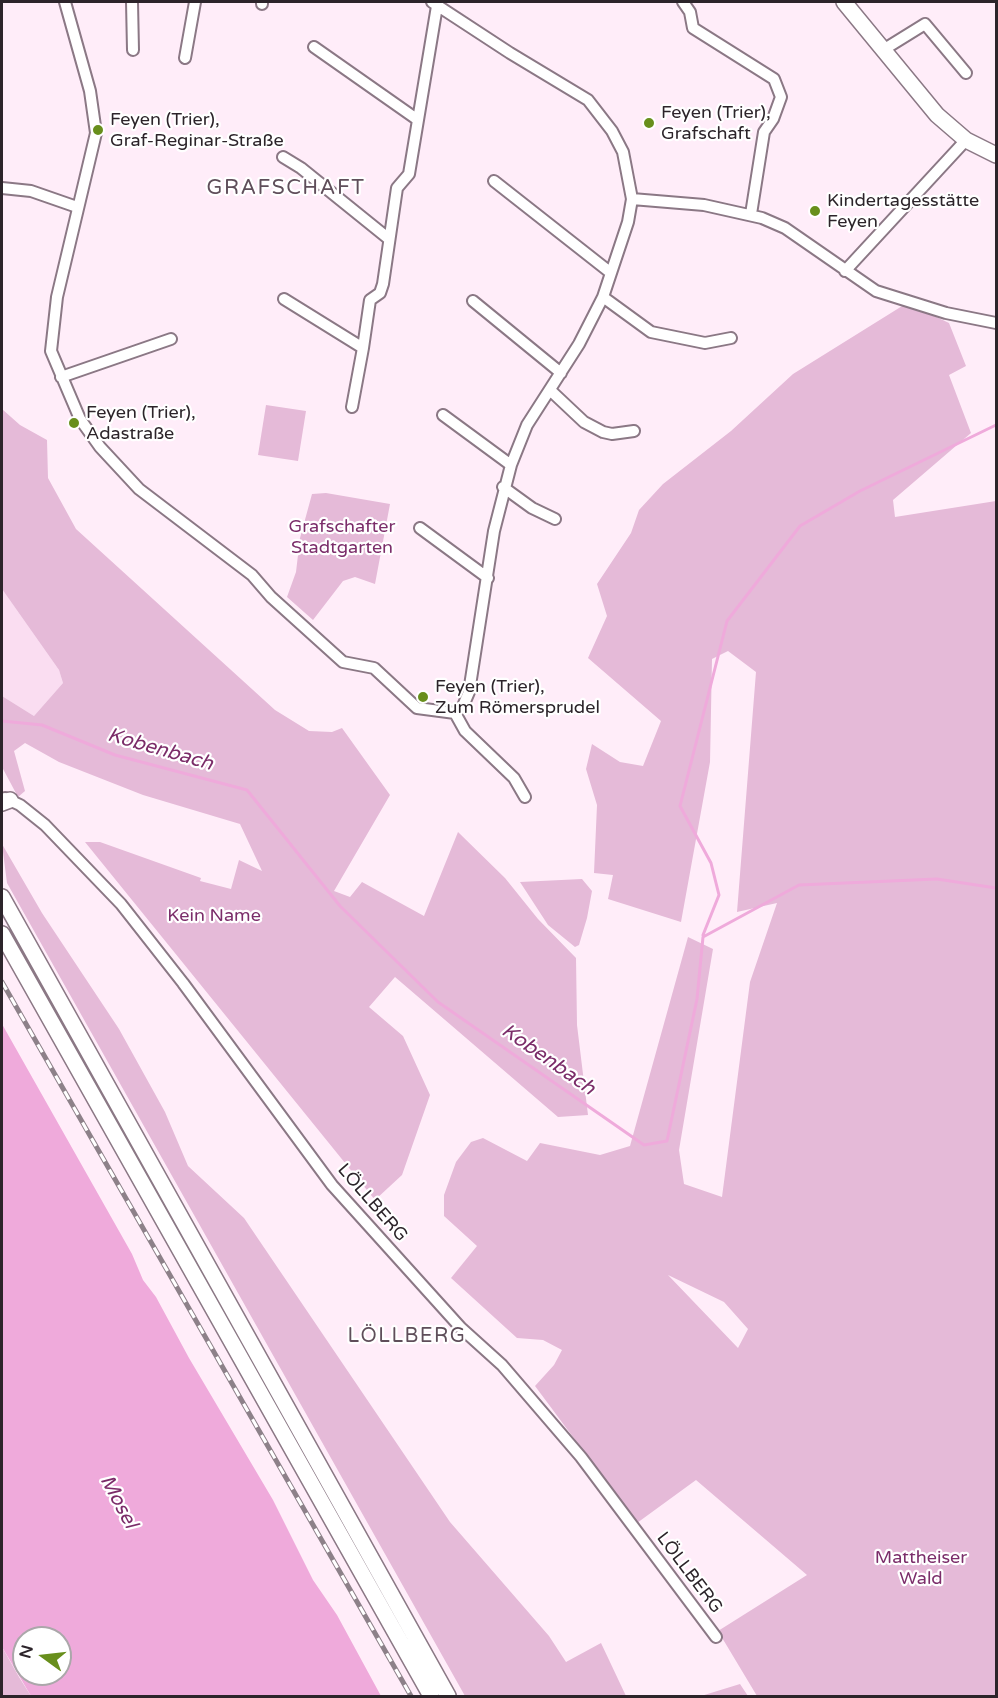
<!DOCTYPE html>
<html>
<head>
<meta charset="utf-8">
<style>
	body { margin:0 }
	#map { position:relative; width:998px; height:1698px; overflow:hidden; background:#ffedf9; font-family:"Varela Round",sans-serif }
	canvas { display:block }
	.frame { position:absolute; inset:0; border:3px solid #2c242a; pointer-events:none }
	.north { position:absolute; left:12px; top:1626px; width:60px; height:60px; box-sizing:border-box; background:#fff; border:2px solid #aba7aa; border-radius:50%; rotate:285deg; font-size:16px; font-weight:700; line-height:24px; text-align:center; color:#2c242a }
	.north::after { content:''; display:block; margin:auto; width:21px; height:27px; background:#688f1c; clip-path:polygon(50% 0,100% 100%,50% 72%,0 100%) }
</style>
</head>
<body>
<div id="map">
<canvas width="998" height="1698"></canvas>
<div class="frame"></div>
<div class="north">N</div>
</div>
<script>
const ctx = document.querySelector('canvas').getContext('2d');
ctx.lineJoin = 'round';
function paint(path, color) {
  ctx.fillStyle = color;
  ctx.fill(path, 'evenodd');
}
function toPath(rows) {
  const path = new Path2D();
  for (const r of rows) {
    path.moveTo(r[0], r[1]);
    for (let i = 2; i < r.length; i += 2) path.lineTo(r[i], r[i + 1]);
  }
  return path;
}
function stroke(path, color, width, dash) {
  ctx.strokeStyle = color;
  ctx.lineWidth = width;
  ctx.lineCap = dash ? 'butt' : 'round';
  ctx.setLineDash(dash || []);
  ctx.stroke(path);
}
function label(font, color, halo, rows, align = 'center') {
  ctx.font = font + ' "Varela Round",sans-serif';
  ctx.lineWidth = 4.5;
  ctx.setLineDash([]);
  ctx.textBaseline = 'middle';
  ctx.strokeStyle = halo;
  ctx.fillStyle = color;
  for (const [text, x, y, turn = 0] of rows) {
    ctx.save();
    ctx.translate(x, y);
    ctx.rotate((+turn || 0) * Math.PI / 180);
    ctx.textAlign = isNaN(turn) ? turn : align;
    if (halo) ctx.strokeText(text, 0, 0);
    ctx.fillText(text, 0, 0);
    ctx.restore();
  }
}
paint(toPath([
	[2,589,59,670,63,683,34,716,2,696]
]), '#faddf1');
paint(toPath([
	[907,303,949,323,966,366,949,375,971,433,893,500,895,517,996,501,996,1696,757,1696,718,1631,807,1575,696,1480,637,1523,535,1386,554,1365,562,1350,543,1340,517,1338,451,1278,477,1246,444,1216,444,1195,456,1162,471,1142,483,1138,527,1161,540,1143,600,1155,630,1146,688,937,713,949,679,1150,684,1184,722,1197,750,982,777,903,737,912,756,672,728,651,712,659,710,762,681,922,608,899,613,875,594,873,597,805,586,769,592,744,620,762,643,766,661,721,588,658,607,616,597,584,631,533,639,510,663,484,731,431,793,374],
	[668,1275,724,1302,748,1329,738,1348],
	[266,405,306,411,298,461,258,455],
	[2,409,20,425,47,440,48,478,76,529,275,710,309,731,332,732,342,728,390,795,334,891,350,897,362,882,424,916,458,832,505,878,538,919,576,958,577,1025,588,1115,558,1117,395,977,369,1007,403,1036,430,1095,402,1175,375,1200,85,842,100,842,201,878,200,881,231,889,239,860,262,871,240,824,143,795,59,762,25,743,14,751,25,791,18,797,2,767,2,696,34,716,63,683,59,670,2,589],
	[326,493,390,504,375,584,355,577,343,581,313,620,287,597,296,572,300,538,312,494],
	[2,844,42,913,119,1029,165,1112,188,1166,244,1218,450,1522,549,1636,566,1662,601,1643,626,1696,465,1696,7,883],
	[582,879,592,891,587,918,579,945,575,947,548,925,520,882],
	[2,1647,19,1677,31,1696,2,1696],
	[740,1684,748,1696,701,1696]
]), '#e5bad8');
paint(toPath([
	[2,1024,132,1254,143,1280,156,1297,189,1358,273,1500,313,1580,337,1615,381,1696,31,1696,2,1647],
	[24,1638,60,1638,60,1674,24,1674]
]), '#efaadb');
stroke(toPath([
	[2,721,42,725,115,755,247,790,340,906,438,1002,644,1145,667,1141,697,999,703,937,799,885,937,879,996,888],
	[703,935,719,895,711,863,680,806,727,621,800,526,860,491,996,425]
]), '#efaadb', 3);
const minor = toPath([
	[65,2,90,91,96,133,57,297,51,351,80,419,100,447,139,489,252,575,271,597,343,662,374,668,417,708,455,713],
	[132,2,133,50],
	[432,2,510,53,588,100,612,131,623,152,632,199,628,222,603,297,579,344,527,425,511,465,494,531,469,692,463,706,455,713],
	[683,2,690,12,693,28,774,79,781,97,773,119,764,132,751,214],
	[262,4,262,2],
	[314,47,418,120],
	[883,50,925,24,966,73],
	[185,58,195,2],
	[283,157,301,168,389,239],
	[494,181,611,273],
	[2,188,31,191,77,207],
	[632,199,704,205,762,218,785,228,876,291,946,313,996,323],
	[845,271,966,140],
	[603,297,651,332,705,343,731,338],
	[284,299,363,348,370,300,380,293,383,284,397,188,409,174,437,6],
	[473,301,561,373],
	[61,377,171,339],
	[550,390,584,422,603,432,612,434,634,431],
	[352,407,363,348],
	[443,415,511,465],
	[503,487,532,508,555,519],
	[420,528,488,578],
	[455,713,465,731,514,778,525,797],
	[5,798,20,805,45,825,121,904,183,983,332,1185,461,1328,502,1365,581,1457,716,1637]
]);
const primary = toPath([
	[844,2,937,115,966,140,996,155],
	[2,803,10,800],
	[2,897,448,1696],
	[2,934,431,1696]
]);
stroke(minor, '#8b7885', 14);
stroke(primary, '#8b7885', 18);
stroke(minor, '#fff', 10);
stroke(primary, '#fff', 15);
const rail = toPath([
	[2,982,411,1696]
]);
stroke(rail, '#8d8189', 5);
stroke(rail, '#fff', 3, [9]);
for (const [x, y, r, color] of [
	[649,123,6,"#688f1c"],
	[98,130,6,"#688f1c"],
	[815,211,6,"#688f1c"],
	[74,423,6,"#688f1c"],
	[423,697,6,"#688f1c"]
]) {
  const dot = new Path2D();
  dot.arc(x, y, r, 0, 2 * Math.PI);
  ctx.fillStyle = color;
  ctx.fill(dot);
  stroke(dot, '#fff', 2);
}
label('18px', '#2c242a', '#fff', [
	["Feyen (Trier),",661,113],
	["Grafschaft",661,134],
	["Feyen (Trier),",110,120],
	["Graf-Reginar-Straße",110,141],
	["Kindertagesstätte",827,201],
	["Feyen",827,222],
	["Feyen (Trier),",86,413],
	["Adastraße",86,434],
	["Feyen (Trier),",435,687],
	["Zum Römersprudel",435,708]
], 'left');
label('18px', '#7b2d6a', '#fff', [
	["Grafschafter",342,527],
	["Stadtgarten",342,548],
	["Kein Name",214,916],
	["Mattheiser",921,1558],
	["Wald",921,1579]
]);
label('18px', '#2c242a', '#fff', [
	["LÖLLBERG",372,1203,49],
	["LÖLLBERG",689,1573,53]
]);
label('italic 20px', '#7b2c69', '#fff', [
	["Kobenbach",160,750,16],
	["Kobenbach",548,1060,35],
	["Mosel",118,1502,62]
]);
ctx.letterSpacing = '1.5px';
label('20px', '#5f4e5a', '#fff', [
	["LÖLLBERG",407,1337]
]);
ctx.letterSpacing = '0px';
ctx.letterSpacing = '1.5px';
label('21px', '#5f4e5a', '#fff', [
	["GRAFSCHAFT",286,188]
]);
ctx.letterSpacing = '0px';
</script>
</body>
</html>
